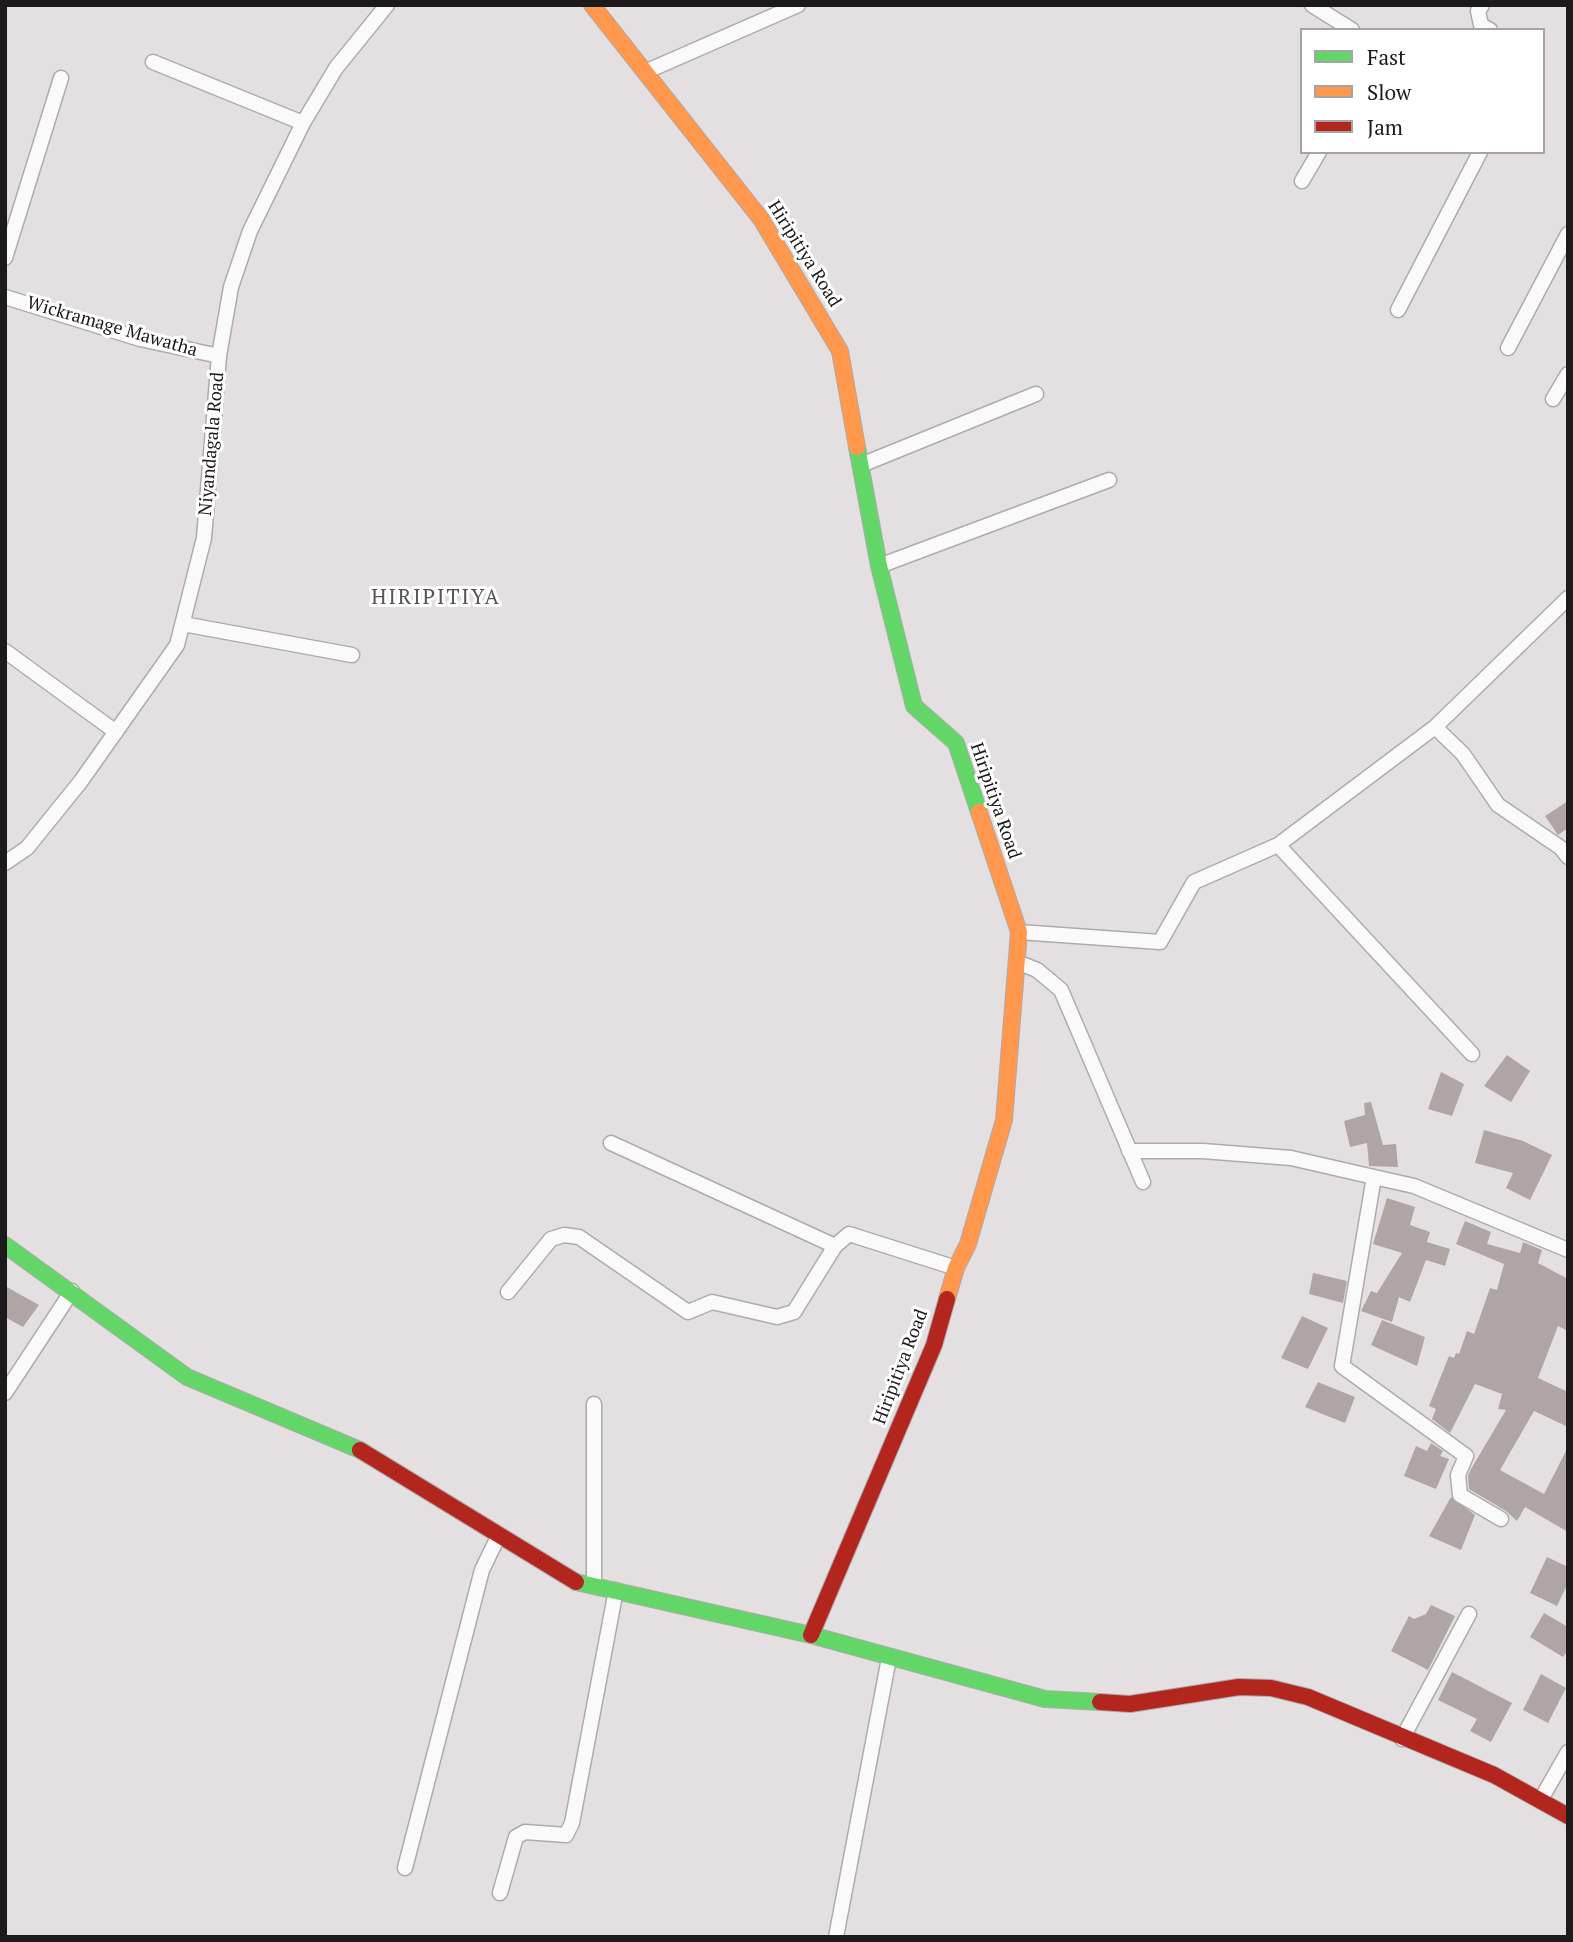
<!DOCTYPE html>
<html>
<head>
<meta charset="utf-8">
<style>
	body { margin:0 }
	#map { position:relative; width:1573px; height:1942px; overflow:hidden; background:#e4e0e2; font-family:"PT Serif",serif }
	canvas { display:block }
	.frame { position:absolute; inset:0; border:7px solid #1d1a1b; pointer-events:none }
	.legend { position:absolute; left:1300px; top:28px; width:245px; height:126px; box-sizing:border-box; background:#fff; border:2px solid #a5a3a4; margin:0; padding:9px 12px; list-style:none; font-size:21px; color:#1d1a1b }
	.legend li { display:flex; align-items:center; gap:14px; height:35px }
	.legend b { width:35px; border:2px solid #a5a3a4 }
</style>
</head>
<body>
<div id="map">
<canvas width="1573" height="1942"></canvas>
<div class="frame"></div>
<ul class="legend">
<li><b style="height:9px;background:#63d668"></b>Fast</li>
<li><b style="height:9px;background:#ff974d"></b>Slow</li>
<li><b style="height:9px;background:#b3261e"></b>Jam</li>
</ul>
</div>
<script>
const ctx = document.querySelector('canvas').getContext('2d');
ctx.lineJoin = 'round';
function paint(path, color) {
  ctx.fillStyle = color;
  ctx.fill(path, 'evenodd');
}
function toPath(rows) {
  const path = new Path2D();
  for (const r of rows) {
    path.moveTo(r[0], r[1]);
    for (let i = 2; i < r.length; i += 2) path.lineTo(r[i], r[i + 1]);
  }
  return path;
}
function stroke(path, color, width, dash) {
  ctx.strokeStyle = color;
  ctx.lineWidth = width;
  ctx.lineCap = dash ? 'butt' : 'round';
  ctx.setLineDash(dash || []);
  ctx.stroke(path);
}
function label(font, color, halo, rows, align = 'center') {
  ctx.font = font + ' "PT Serif",serif';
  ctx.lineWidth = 6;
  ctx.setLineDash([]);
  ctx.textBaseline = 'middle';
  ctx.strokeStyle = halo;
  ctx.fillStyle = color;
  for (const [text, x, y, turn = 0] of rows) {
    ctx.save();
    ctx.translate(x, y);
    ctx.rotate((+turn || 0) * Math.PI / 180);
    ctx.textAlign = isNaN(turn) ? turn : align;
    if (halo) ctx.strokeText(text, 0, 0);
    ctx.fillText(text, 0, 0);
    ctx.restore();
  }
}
paint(toPath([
	[1568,801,1568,828,1558,835,1545,816],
	[1507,1055,1530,1071,1511,1102,1484,1086],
	[1441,1072,1464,1084,1452,1116,1428,1109],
	[1371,1102,1383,1145,1396,1144,1398,1167,1369,1166,1367,1143,1350,1147,1344,1121,1365,1115,1364,1103],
	[1484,1130,1523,1141,1552,1155,1530,1200,1506,1188,1513,1173,1475,1163],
	[1387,1198,1415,1207,1410,1225,1430,1232,1427,1242,1450,1249,1445,1266,1426,1260,1410,1302,1399,1297,1392,1322,1361,1311,1371,1291,1377,1293,1402,1253,1373,1244],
	[1465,1221,1491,1232,1487,1244,1520,1253,1523,1242,1542,1250,1538,1263,1568,1279,1568,1331,1558,1326,1538,1378,1568,1392,1568,1427,1534,1411,1500,1470,1544,1494,1568,1447,1568,1532,1525,1507,1517,1521,1506,1511,1469,1489,1468,1476,1471,1469,1506,1410,1498,1409,1502,1394,1475,1384,1450,1433,1432,1419,1436,1409,1429,1406,1449,1356,1454,1358,1456,1353,1459,1354,1467,1331,1474,1334,1490,1288,1497,1290,1504,1264,1456,1244],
	[1313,1273,1347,1281,1343,1303,1309,1294],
	[5,1286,39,1305,23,1327,5,1317],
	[1302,1316,1328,1328,1308,1369,1281,1358],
	[1382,1320,1425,1337,1417,1366,1371,1345],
	[1318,1382,1355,1397,1345,1423,1305,1407],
	[1431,1443,1443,1451,1440,1456,1449,1459,1436,1489,1404,1476,1416,1446,1427,1451],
	[1451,1497,1475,1515,1461,1550,1429,1536],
	[1547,1557,1568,1567,1568,1583,1557,1606,1530,1593],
	[1431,1605,1455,1616,1428,1670,1391,1651,1409,1616,1414,1619,1426,1614],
	[1544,1613,1568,1627,1568,1650,1563,1657,1530,1637],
	[1452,1672,1512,1703,1491,1742,1470,1731,1477,1719,1438,1700],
	[1541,1674,1566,1688,1548,1723,1523,1710]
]), '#b0a5a5');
const street = toPath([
	[1312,5,1352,30],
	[1482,5,1478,11,1481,25,1490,30],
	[153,62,303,123],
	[645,72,798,5],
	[1302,181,1319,152],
	[5,258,61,78],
	[5,297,140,339,219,356],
	[1398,310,1480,152],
	[1508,348,1568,234],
	[1553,399,1568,374],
	[861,465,1036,394],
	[879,566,1109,480],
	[183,624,352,655],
	[5,651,116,732],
	[1435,727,1463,754,1498,805,1561,848,1568,857],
	[1278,845,1472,1054],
	[5,863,27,848,81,781,177,645,204,538,219,356,231,287,250,231,303,123,336,68,387,5],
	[1019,932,1160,942,1194,882,1278,845,1435,727,1568,598],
	[1017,962,1037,970,1061,990,1143,1182],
	[611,1143,835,1246],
	[1129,1151,1203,1151,1291,1158,1374,1177,1414,1186,1568,1250],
	[1374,1177,1342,1366,1466,1456,1458,1475,1460,1495,1501,1519],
	[508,1292,551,1239,564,1235,579,1237,688,1312,712,1302,777,1317,794,1312,835,1246,849,1234,956,1268],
	[5,1393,72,1291],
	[594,1585,594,1404],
	[1402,1739,1469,1614],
	[1540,1801,1568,1752],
	[405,1868,482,1570,499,1535],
	[500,1893,516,1837,525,1832,566,1835,572,1823,616,1590],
	[836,1937,889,1658]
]);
const fast = toPath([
	[857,447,879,566,914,706,956,743,979,812],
	[5,1245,187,1377,360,1450],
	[576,1582,811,1635,1045,1699,1100,1702]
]);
const slow = toPath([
	[592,5,761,219,840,351,857,447],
	[947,1299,956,1268,968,1244,1004,1120,1019,932,979,812]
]);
const jam = toPath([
	[360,1450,576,1582],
	[811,1635,934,1345,947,1299],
	[1100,1702,1130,1704,1239,1687,1271,1688,1308,1697,1494,1775,1568,1816]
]);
stroke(street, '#aeabac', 17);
stroke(fast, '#aeabac', 18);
stroke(slow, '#aeabac', 18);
stroke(jam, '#aeabac', 18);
stroke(street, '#fbfafb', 14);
stroke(fast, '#63d668', 16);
stroke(slow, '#ff974d', 16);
stroke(jam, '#b3261e', 16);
label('18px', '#1d1a1b', '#fff', [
	["Hiripitiya Road",804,254,58],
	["Wickramage Mawatha",112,327,16],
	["Niyandagala Road",212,444,-85],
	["Hiripitiya Road",995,801,71],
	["Hiripitiya Road",901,1367,-69]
]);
ctx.letterSpacing = '2px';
label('21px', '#5a5456', '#fff', [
	["HIRIPITIYA",436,598]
]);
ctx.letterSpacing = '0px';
</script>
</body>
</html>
